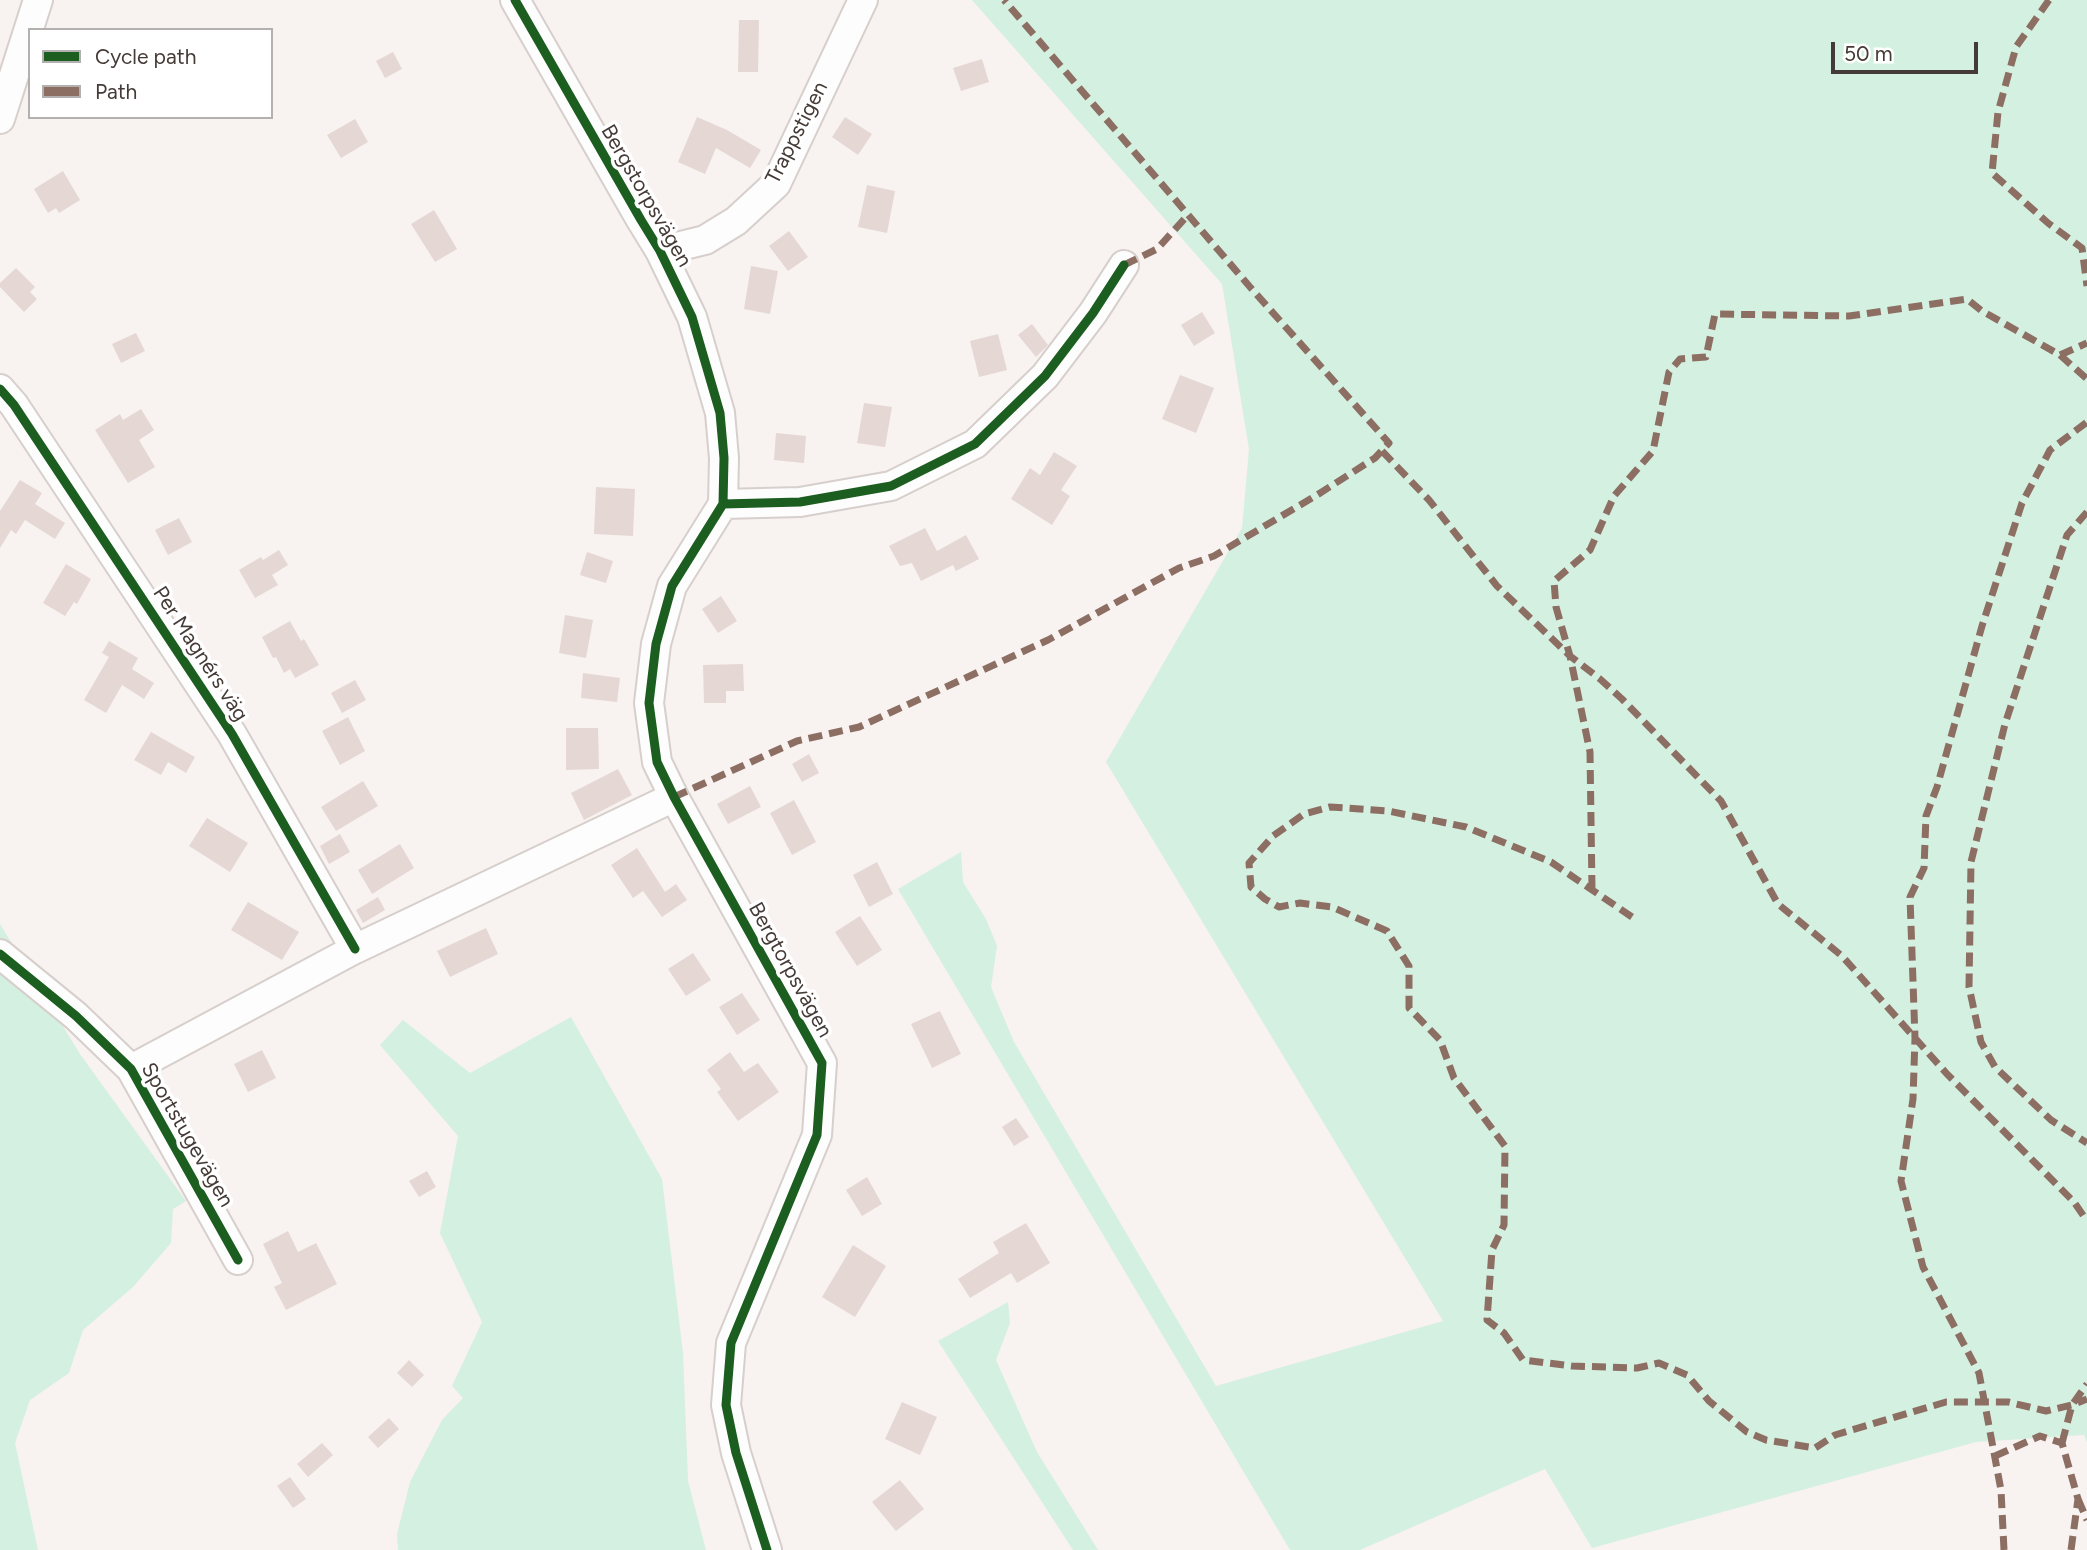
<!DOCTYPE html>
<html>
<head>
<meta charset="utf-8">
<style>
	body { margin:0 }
	#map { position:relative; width:2087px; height:1550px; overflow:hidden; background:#f8f2f0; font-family:Figtree,sans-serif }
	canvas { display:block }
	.legend { position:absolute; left:28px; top:28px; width:245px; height:91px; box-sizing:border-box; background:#fff; border:2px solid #b4b0af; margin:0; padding:9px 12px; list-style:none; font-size:21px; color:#443a36 }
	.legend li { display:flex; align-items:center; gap:14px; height:35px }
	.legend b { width:35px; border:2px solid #b4b0af }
	.scale { position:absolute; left:1831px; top:42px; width:147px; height:32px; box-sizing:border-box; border:4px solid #443a36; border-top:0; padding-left:9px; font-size:21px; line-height:24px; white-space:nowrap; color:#443a36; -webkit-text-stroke:5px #fff; paint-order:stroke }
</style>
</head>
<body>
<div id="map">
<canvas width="2087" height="1550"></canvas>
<ul class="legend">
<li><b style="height:9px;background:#1b5e20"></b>Cycle path</li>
<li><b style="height:9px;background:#8d6e63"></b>Path</li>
</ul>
<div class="scale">50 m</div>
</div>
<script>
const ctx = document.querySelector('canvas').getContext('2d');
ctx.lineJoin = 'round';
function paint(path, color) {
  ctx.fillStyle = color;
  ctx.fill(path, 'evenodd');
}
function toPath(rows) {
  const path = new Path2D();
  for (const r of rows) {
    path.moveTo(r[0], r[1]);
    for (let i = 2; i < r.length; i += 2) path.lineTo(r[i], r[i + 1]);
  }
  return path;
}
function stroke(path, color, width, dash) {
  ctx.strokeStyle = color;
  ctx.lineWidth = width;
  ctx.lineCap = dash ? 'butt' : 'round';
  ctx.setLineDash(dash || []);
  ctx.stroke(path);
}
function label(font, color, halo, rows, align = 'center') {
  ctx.font = font + ' Figtree,sans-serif';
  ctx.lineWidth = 7;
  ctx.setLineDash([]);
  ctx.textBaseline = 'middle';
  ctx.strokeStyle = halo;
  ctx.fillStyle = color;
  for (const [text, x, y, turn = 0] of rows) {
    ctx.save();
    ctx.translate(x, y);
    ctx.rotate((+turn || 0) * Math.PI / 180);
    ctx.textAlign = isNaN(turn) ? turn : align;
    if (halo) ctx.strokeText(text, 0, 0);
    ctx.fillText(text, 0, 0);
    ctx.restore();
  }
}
paint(toPath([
	[972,0,2087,0,2087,1442,2084,1435,1976,1442,1592,1548,1545,1469,1360,1550,1290,1550,898,889,961,852,963,882,986,919,997,946,991,987,1014,1042,1216,1386,1443,1321,1106,762,1242,528,1249,449,1222,284],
	[0,924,80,1054,186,1201,173,1209,171,1243,133,1287,83,1330,69,1373,30,1400,15,1443,38,1550,0,1550],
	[571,1017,662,1179,683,1353,688,1481,706,1550,398,1550,397,1534,410,1482,442,1420,463,1398,452,1386,482,1322,440,1233,458,1136,380,1045,403,1020,470,1073],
	[1008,1302,1010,1323,996,1360,1037,1452,1098,1550,1073,1550,938,1341]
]), '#d4f0e1');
paint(toPath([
	[739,20,759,20,758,72,738,72],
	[393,52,402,69,385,78,376,61],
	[982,59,989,82,961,91,953,68],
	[697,117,727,130,761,150,750,168,716,148,705,174,678,162],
	[845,117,872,134,858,155,832,137],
	[355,119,368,142,341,158,327,135],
	[63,171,80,200,59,213,56,208,48,213,34,189],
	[867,185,895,191,887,233,858,227],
	[434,210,457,249,435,262,411,224],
	[789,231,808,257,788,271,769,246],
	[751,266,778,271,770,314,744,309],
	[16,268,35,287,30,292,37,299,24,312,0,287,0,283],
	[1202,312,1215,333,1194,346,1181,325],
	[1032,324,1048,345,1036,357,1018,335],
	[136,333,145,351,121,363,112,344],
	[998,334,1007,370,979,377,970,341],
	[1180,375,1214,388,1196,433,1162,419],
	[864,403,892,407,885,447,857,443],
	[141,409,154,430,139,440,155,467,128,483,95,430,120,414,123,420],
	[776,433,806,436,804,463,774,460],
	[1054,452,1077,466,1061,490,1070,496,1052,525,1011,499,1030,468,1040,475],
	[20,480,42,493,35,504,65,523,55,539,25,520,16,534,11,530,0,548,0,511],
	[596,487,635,489,633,536,594,534],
	[179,518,192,542,168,555,155,530],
	[925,528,937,551,966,535,979,559,956,571,953,565,921,581,912,563,900,566,889,546],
	[279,550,288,565,272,575,278,585,255,598,239,570,261,557,263,560],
	[587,552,613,561,606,583,580,575],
	[66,564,91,579,77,604,74,602,65,616,43,603],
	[721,596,737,621,718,633,702,609],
	[565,615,593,620,586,658,559,653],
	[290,621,301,641,304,639,319,665,295,678,290,669,284,673,276,657,273,658,262,637],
	[109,641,138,658,132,669,154,683,144,699,122,685,106,713,84,700,109,657,102,653],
	[743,664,744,691,726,691,726,703,704,703,703,665],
	[583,673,620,678,617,702,581,698],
	[355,680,366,700,342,713,331,693],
	[348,717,365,751,340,765,322,731],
	[566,728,598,728,599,769,566,770],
	[151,732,195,757,186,773,168,762,161,775,134,760],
	[809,754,819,773,802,782,792,764],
	[618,769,632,795,584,820,571,793],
	[363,781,378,806,336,831,321,807],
	[750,786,761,807,728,824,717,804],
	[794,800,816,842,792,855,770,813],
	[207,818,248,843,230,872,189,846],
	[340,834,350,852,329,864,320,846],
	[400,844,414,868,372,894,358,870],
	[637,848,665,892,676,884,687,900,662,917,643,891,633,898,611,865],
	[877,862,893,894,869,907,853,875],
	[378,897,385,910,363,923,356,910],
	[248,902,299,932,282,960,231,930],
	[860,916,882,950,857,966,835,932],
	[486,928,498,954,450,977,437,951],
	[693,953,711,980,686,996,668,969],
	[742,993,760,1020,737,1035,719,1007],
	[940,1011,961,1054,932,1068,911,1024],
	[262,1050,276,1078,248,1092,234,1064],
	[730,1052,744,1072,758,1063,779,1092,738,1121,717,1092,721,1089,707,1070],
	[1016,1118,1029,1137,1014,1146,1002,1127],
	[427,1171,436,1187,419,1197,409,1181],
	[867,1177,882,1204,862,1216,846,1190],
	[1026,1223,1050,1263,1017,1283,1011,1273,970,1298,958,1279,999,1253,993,1242],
	[288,1231,298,1252,316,1243,337,1284,286,1310,274,1287,282,1283,263,1244],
	[853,1245,886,1266,855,1317,822,1297],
	[409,1360,424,1375,412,1387,397,1373],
	[902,1402,937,1417,920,1455,885,1439],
	[389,1418,399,1429,378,1448,368,1437],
	[322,1443,333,1455,308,1477,297,1464],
	[290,1477,306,1499,293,1508,277,1486],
	[900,1480,924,1509,896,1531,872,1502]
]), '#e5d8d4');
const minor = toPath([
	[515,0,641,220,660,251,692,317,720,413,724,458,723,504],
	[0,119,38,0],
	[660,251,705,240,736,221,776,184,863,0],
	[0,389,14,405,232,734,355,949],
	[723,504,672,586,656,644,649,703,657,762,674,797,822,1063,817,1135,731,1343,726,1405,736,1453,767,1550],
	[723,504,800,502,891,486,975,444,1045,376,1093,313,1124,265],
	[0,954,76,1016,131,1069,238,1260],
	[131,1069,355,949,674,797]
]);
stroke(minor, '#d6cfcc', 32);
stroke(minor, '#fefdfd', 28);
stroke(toPath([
	[2049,0,2016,47,1998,112,1992,173,2048,223,2082,248,2087,286],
	[1124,265,1157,249,1188,215],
	[2060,355,2087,379],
	[1382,451,1429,500,1497,586,1570,656,1600,679,1622,699,1721,801,1778,904,1842,956,1947,1074,2074,1202,2087,1221],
	[2087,512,2067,535,2005,724,1971,862,1969,987,1981,1042,1995,1067,2051,1120,2087,1143],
	[674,797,797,741,859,727,1048,640,1179,568,1214,556,1317,495,1375,458,1389,443,1250,287,1004,0],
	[1592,889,1590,752,1570,656,1556,607,1554,581,1590,550,1614,496,1653,451,1669,372,1680,359,1706,357,1715,314,1849,316,1967,299,1982,311,2060,355,2087,343],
	[1632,917,1551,862,1466,827,1388,811,1330,807,1304,814,1273,836,1249,863,1251,887,1265,899,1279,907,1300,903,1332,907,1387,931,1409,966,1409,1008,1440,1040,1454,1078,1505,1146,1504,1225,1492,1250,1487,1320,1504,1333,1523,1360,1572,1366,1637,1368,1659,1363,1687,1375,1709,1401,1747,1432,1766,1440,1815,1448,1835,1435,1946,1402,2008,1402,2046,1411,2072,1405,2087,1399],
	[2062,1443,2072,1405,2087,1384],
	[1995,1456,2040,1436,2062,1443,2078,1499,2071,1550],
	[2078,1499,2087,1520],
	[2004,1550,2001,1490,1979,1373,1923,1267,1901,1181,1913,1099,1915,1038,1910,897,1924,868,1926,816,1937,787,1982,626,2022,503,2050,450,2087,422]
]), '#8d6e63', 7, [14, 7]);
stroke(toPath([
	[515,0,641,220,660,251,692,317,720,413,724,458,723,504],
	[0,389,14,405,232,734,355,949],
	[723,504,672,586,656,644,649,703,657,762,674,797,822,1063,817,1135,731,1343,726,1405,736,1453,767,1550],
	[723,504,800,502,891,486,975,444,1045,376,1093,313,1124,265],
	[0,954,76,1016,131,1069,238,1260]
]), '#1b5e20', 9);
label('21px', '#443a36', '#fff', [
	["Trappstigen",797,133,-63],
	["Bergstorpsvägen",646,196,60],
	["Per Magnérs väg",200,654,57],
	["Bergtorpsvägen",790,970,61],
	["Sportstugevägen",187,1135,60]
]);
</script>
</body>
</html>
